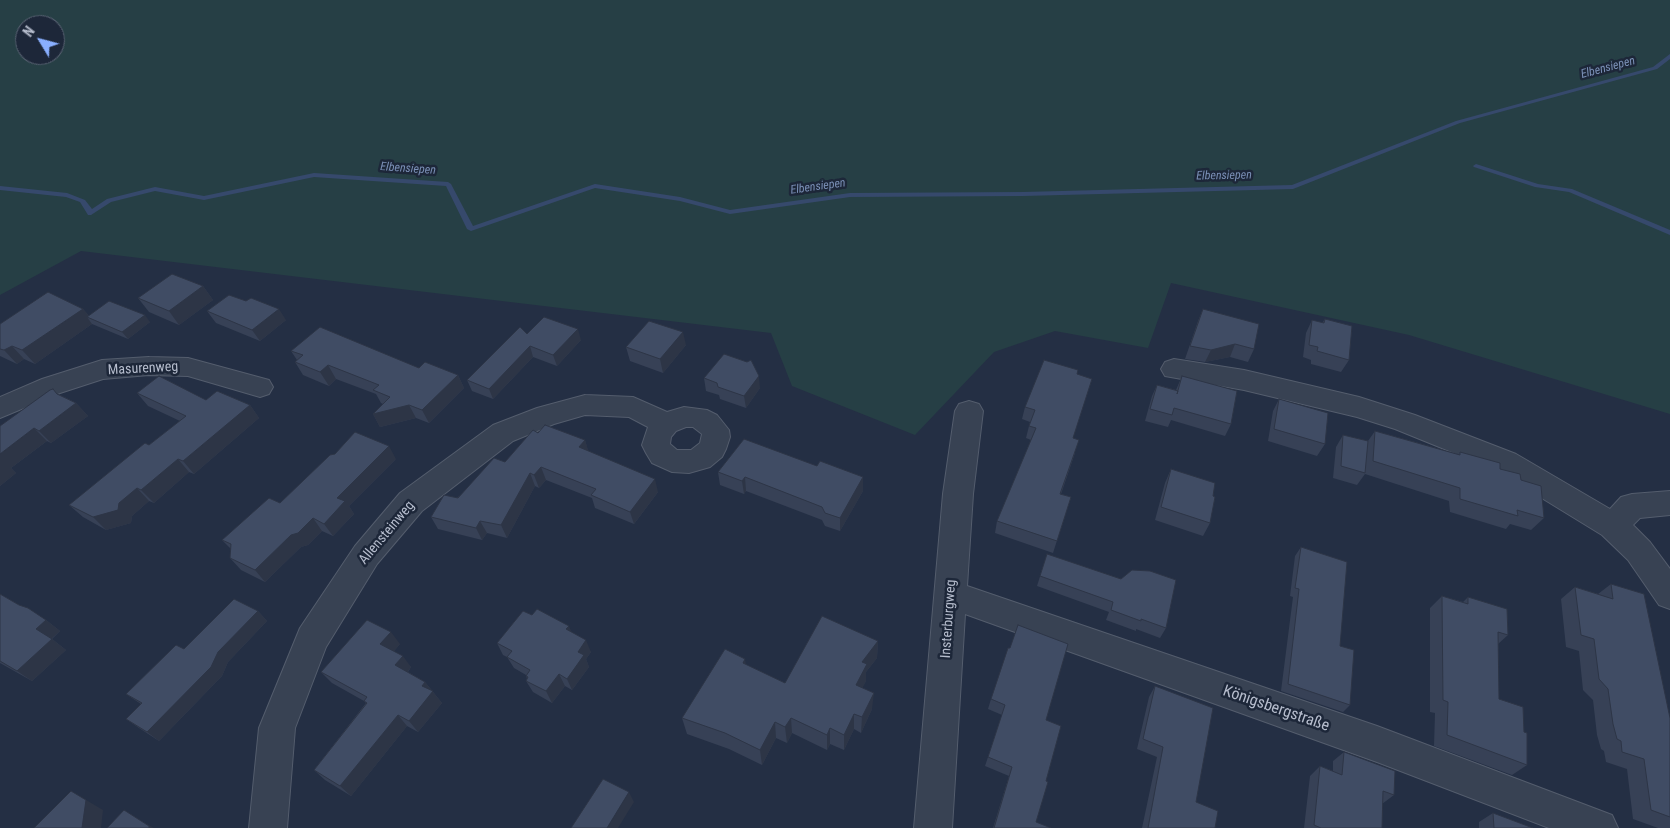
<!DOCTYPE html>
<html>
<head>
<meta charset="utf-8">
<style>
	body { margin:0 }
	#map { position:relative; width:1670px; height:828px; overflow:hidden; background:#242f44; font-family:"Roboto Condensed",sans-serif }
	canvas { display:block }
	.north { position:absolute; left:15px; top:15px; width:50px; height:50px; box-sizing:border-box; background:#1d2739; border:1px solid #5a6374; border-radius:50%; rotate:307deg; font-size:14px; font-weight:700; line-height:20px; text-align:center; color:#b6bdcd }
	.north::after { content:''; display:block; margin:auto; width:18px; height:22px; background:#89afff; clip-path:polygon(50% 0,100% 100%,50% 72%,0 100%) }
</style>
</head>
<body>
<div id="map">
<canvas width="1670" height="828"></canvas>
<div class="north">N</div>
</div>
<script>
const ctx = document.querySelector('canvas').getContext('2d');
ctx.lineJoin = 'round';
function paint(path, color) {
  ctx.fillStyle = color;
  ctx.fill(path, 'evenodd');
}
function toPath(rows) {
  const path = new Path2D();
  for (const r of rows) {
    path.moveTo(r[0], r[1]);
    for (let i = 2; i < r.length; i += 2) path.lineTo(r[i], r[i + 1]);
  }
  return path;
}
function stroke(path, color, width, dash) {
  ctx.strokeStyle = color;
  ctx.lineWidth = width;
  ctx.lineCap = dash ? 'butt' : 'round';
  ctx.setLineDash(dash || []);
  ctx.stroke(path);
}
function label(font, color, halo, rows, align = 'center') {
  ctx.font = font + ' "Roboto Condensed",sans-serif';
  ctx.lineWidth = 5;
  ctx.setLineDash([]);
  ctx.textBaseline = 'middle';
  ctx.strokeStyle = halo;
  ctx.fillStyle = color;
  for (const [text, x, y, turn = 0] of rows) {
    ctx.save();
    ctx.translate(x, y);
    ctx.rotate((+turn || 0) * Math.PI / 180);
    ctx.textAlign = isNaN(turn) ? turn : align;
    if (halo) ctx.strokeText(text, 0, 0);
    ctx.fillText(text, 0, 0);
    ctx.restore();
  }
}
paint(toPath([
	[0,0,1670,0,1670,414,1409,335,1171,283,1148,348,1055,331,994,352,915,435,792,386,771,333,81,251,0,295],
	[25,25,55,25,55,55,25,55]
]), '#263f45');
paint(toPath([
	[1670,54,1670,59,1657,69,1460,123,1293,189,1023,196,850,197,730,214,680,201,595,188,471,231,467,229,446,186,314,177,204,200,155,191,111,202,91,215,88,215,80,202,66,197,0,190,0,186,67,193,85,200,92,209,107,199,155,187,204,196,314,173,448,182,451,184,473,226,595,184,680,197,730,210,850,193,1023,192,1292,185,1456,121,1653,67,1670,54],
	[1476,164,1538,184,1572,189,1670,230,1670,235,1569,192,1535,187,1474,167,1473,166,1476,164]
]), '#36496c');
const street = toPath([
	[149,357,188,358,269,380,273,387,269,394,260,397,188,376,149,375,103,379,60,393,0,418,0,397,42,379,102,360,149,357],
	[1174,359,1244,370,1359,397,1415,415,1516,454,1610,509,1621,497,1632,494,1670,491,1670,515,1640,518,1633,525,1650,542,1670,569,1670,609,1659,605,1628,560,1602,535,1496,470,1395,429,1357,417,1244,390,1165,376,1161,369,1165,362,1174,359],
	[585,395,633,397,667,412,684,407,707,410,717,415,729,430,730,437,726,449,722,457,710,467,689,473,672,472,652,463,646,453,642,445,648,427,629,417,585,415,554,424,513,441,422,511,377,564,326,647,295,728,287,828,249,828,259,728,300,628,355,546,400,493,493,425,537,408,585,395],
	[686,427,693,427,702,434,700,443,691,450,677,450,670,444,671,437,676,431,686,427],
	[969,401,979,404,983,411,973,494,967,586,1377,726,1612,815,1618,828,1549,828,1377,762,965,614,952,828,914,828,943,494,955,411,959,404,969,401]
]);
stroke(street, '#545d6d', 2);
paint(street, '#384253');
paint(toPath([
	[203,286,213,300,179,325,149,312,138,298],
	[83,309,89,316,150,322,128,339,92,324,35,364,24,359,17,364,0,356,0,324],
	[1203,309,1254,349,1248,362,1230,357,1205,362,1185,359,1198,321],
	[207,311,286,320,260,341,216,323],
	[1325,319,1349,360,1341,372,1311,364,1311,360,1303,357,1306,333,1312,320,1322,323],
	[527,334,581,340,557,366,533,357,493,399,472,391,467,380],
	[686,345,663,373,630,361,626,347],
	[291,351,419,368,458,375,464,388,429,423,416,418,380,427,373,414,383,404,381,403,376,394,336,379,329,386,303,375,295,362,297,360],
	[1077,374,1073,439,1075,453,1061,494,1071,497,1053,553,995,533,997,521,1031,440,1026,438,1030,422,1022,419,1025,407],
	[1182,376,1231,424,1225,436,1171,420,1168,427,1145,421,1152,396,1157,385,1176,390],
	[704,378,760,388,746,408,720,399,719,395,706,391],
	[137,393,206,400,250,405,259,418,194,474,189,472,154,503,149,501,132,516,131,523,106,530,83,517,69,505,149,445,180,421,148,406],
	[58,394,76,403,88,416,51,443,47,441,11,468,16,473,0,486,0,426],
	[1279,399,1325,444,1317,456,1268,441,1273,411],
	[1375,431,1458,454,1460,452,1500,469,1521,480,1544,518,1531,530,1510,524,1506,529,1450,512,1449,501,1365,474,1357,485,1333,478,1336,447,1343,435,1368,441],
	[538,433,585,440,588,451,658,492,634,524,595,508,592,498,546,480,539,488,535,486,507,538,487,533,482,540,438,529,431,517,505,462],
	[396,459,349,506,354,514,333,536,322,531,308,545,301,547,265,582,241,570,230,558,231,549,222,540],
	[817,466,863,477,863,491,840,531,825,526,822,520,746,491,744,494,720,485,718,472],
	[1171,469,1213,496,1210,523,1203,536,1155,520,1165,483],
	[1301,547,1340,646,1350,705,1343,712,1281,691,1293,597,1290,596,1295,556],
	[1047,554,1166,628,1160,638,1136,629,1136,631,1106,620,1109,612,1037,586],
	[1611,584,1670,718,1670,828,1658,828,1633,819,1627,769,1606,762,1604,751,1601,749,1597,735,1593,700,1583,690,1579,651,1566,647,1561,599,1575,587,1598,594],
	[0,594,46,620,60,631,52,639,66,650,32,681,0,663],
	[1442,596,1463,602,1468,597,1508,635,1498,644,1499,699,1524,732,1527,765,1512,775,1434,746,1435,713,1430,712,1430,608],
	[258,611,267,621,228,662,222,676,159,741,139,728,126,719,141,704,126,694,184,649],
	[572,632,591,652,586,659,589,667,572,690,565,686,552,703,533,692,526,681,527,679,526,675,514,668,507,657,503,655,497,643],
	[878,641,877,658,866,672,866,681,862,688,872,709,861,733,854,729,844,750,830,744,827,750,792,733,787,743,776,738,762,765,729,749,687,734,682,718,746,665,785,683],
	[400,644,394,651,411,667,408,672,425,682,442,703,418,732,407,726,351,796,325,780,314,770,366,703,364,701,332,683,321,672],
	[1155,686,1196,802,1215,828,1142,828,1157,757,1137,749,1149,697],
	[991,699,1046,720,1046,781,1036,822,1051,828,993,828,1009,776,985,766,1002,715,988,709],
	[1344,752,1394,795,1382,804,1382,828,1304,828,1310,776,1320,766,1333,771,1333,761],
	[1493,813,1533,828,1479,828,1479,822]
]), '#374156');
paint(toPath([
	[203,286,213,300,179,325,169,311],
	[83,309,91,318,87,317,92,324,35,364,22,350],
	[279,309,286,320,260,341,252,330],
	[145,315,150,322,128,339,122,332],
	[578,329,581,340,557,366,553,355],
	[683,332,686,345,663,373,660,359],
	[1235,344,1230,357,1205,362,1211,350],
	[12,346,24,359,17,364,4,350],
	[530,346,533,357,493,399,489,389],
	[328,365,336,379,329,386,320,372],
	[458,375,464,388,429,423,422,410],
	[759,376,760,388,746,408,744,396],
	[76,403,88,416,51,443,39,431],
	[250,405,259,418,194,474,183,461],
	[409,405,416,418,380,427,373,414],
	[34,428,47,441,11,468,16,473,0,486,0,454],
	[585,440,589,453,579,447],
	[389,446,396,459,349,506,354,514,333,536,324,524,337,498],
	[178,459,189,472,154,503,141,490],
	[541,467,546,480,539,488,534,475],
	[530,473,535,486,507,538,501,525],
	[745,477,746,491,744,494,742,481],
	[863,477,863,491,840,531,840,518],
	[655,479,658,492,634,524,630,512],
	[137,488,149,501,132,516,131,523,106,530,93,517,119,503],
	[313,518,322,531,308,545,301,547,265,582,255,570,291,535],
	[480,521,487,533,482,540,476,528],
	[258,611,267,621,228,662,222,676,159,741,147,732,218,652],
	[46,620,60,631,50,640,36,629],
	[569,626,574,638,566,629],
	[391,632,400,644,390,656,380,644],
	[52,639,66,650,32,681,17,671],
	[586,640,591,652,586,659,589,667,572,690,567,679,578,652],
	[878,641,877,658,866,672,866,681,856,701,856,685,862,662],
	[403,656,411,667,404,677,395,665],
	[745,659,748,675,743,663],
	[559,674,565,686,552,703,546,691],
	[425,682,442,703,418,732,409,721,422,686],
	[874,693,872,709,861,733,862,717],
	[854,714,854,729,844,750,844,735],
	[398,715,407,726,351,796,340,786],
	[791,718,792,733,787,743,785,727],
	[775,722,776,738,762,765,760,750],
	[830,728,830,744,827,750,827,735],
	[71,791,103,810,101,828,82,828],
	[629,792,634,802,618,828,607,828],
	[124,810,140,820,154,828,149,828]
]), '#2d3546');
const building = toPath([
	[172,274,203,286,169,311,138,298,172,274],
	[48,292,83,309,22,350,12,346,4,350,0,349,0,324,48,292],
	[229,295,246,301,251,298,279,309,252,330,207,311,229,295],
	[109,301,145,315,122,332,87,317,109,301],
	[1203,309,1259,324,1254,349,1235,344,1211,350,1190,346,1203,309],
	[544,317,578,329,553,355,530,346,489,389,467,380,520,327,527,334,544,317],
	[1325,319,1352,326,1349,360,1317,351,1318,347,1309,345,1312,320,1324,323,1325,319],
	[649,321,683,332,660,359,626,347,649,321],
	[320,327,419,368,425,362,458,375,422,410,409,405,373,414,390,397,373,390,379,385,328,365,320,372,295,362,303,355,291,351,320,327],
	[724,354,747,362,751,360,759,376,744,396,718,387,717,383,704,378,724,354],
	[1044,360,1078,370,1077,374,1092,379,1073,438,1079,440,1060,494,1071,497,1057,541,997,521,1036,428,1029,426,1035,410,1025,407,1044,360],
	[159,376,206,400,217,391,250,405,183,461,178,459,141,490,137,488,119,503,118,510,93,517,69,505,145,443,149,445,186,416,137,393,159,376],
	[1182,376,1237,391,1231,424,1174,408,1172,415,1150,409,1157,385,1178,391,1177,394,1182,376],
	[53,389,57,394,76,403,39,431,34,428,0,454,0,426,50,390,53,389],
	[1279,399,1328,413,1325,444,1274,429,1279,399],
	[545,425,585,440,579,447,655,479,630,512,591,495,596,489,541,467,534,475,530,473,501,525,480,521,476,528,431,517,444,495,458,498,494,458,505,462,533,430,538,433,545,425],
	[1375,431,1460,455,1460,452,1500,463,1500,469,1520,474,1521,480,1541,486,1544,518,1517,510,1518,516,1460,499,1460,488,1373,461,1375,431],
	[355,432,389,446,337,498,345,501,324,524,313,518,298,533,291,535,255,570,230,558,231,544,222,540,269,498,280,503,330,455,335,454,355,432],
	[1343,435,1368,441,1365,473,1341,466,1343,435],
	[744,439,817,466,820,461,863,477,840,518,825,513,822,507,745,477,742,481,718,472,744,439],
	[1171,469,1215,483,1213,496,1215,497,1210,523,1161,507,1171,469],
	[1301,547,1347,562,1340,646,1354,650,1350,705,1288,684,1299,589,1295,588,1301,547],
	[1047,554,1121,579,1132,570,1150,571,1176,580,1166,628,1141,619,1141,621,1111,610,1113,602,1040,576,1047,554],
	[1611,584,1644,594,1670,718,1670,817,1651,810,1644,759,1622,752,1621,741,1617,739,1613,724,1608,689,1599,679,1594,639,1581,635,1575,587,1613,599,1611,584],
	[0,594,19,605,28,608,46,620,36,629,52,639,17,671,0,661,0,594],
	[1442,596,1468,604,1468,597,1507,609,1508,635,1498,632,1499,699,1523,707,1524,732,1527,733,1527,765,1447,735,1448,702,1443,700,1442,596],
	[234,599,258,611,218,652,211,667,147,732,126,719,142,703,126,694,176,645,184,649,234,599],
	[537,609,569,626,566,629,586,640,578,652,584,655,567,679,559,674,546,691,526,681,528,677,526,676,530,670,507,657,512,651,497,643,523,611,532,615,537,609],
	[822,616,878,641,862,662,867,664,856,685,874,693,862,717,854,714,844,735,830,728,827,735,791,718,785,727,775,722,760,750,725,733,682,718,725,649,745,659,743,663,785,683,822,616],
	[367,620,391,632,380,644,403,656,395,665,425,682,422,686,433,691,409,721,398,715,340,786,314,770,367,703,364,701,367,697,321,672,367,620],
	[1018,625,1068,644,1046,720,1061,726,1046,781,1048,782,1036,822,1051,828,994,828,1012,767,988,757,1005,705,991,699,1008,648,1010,648,1018,625],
	[1155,686,1213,708,1196,802,1218,811,1215,828,1148,828,1163,747,1143,739,1155,686],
	[1344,752,1395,771,1394,795,1383,791,1382,828,1321,828,1314,825,1320,766,1342,775,1344,752],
	[603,779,629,792,607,828,571,828,603,779],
	[71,791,86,800,82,828,34,828,71,791],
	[124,810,149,826,149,828,107,828,124,810],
	[1493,813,1533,828,1494,828,1493,813]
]);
paint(building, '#404c64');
stroke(building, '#2d3546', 1);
label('italic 12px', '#7b90b7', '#1d2739', [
	["Elbensiepen",1608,68,-15],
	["Elbensiepen",408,169,4],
	["Elbensiepen",1224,176,-1],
	["Elbensiepen",818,187,-8]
]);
label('14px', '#b6bdcd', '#1d2739', [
	["Masurenweg",143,369,-3],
	["Allensteinweg",387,533,-50],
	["Insterburgweg",949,619,-86]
]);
label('16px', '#b6bdcd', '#1d2739', [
	["Königsbergstraße",1276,709,19]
]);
</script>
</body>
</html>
